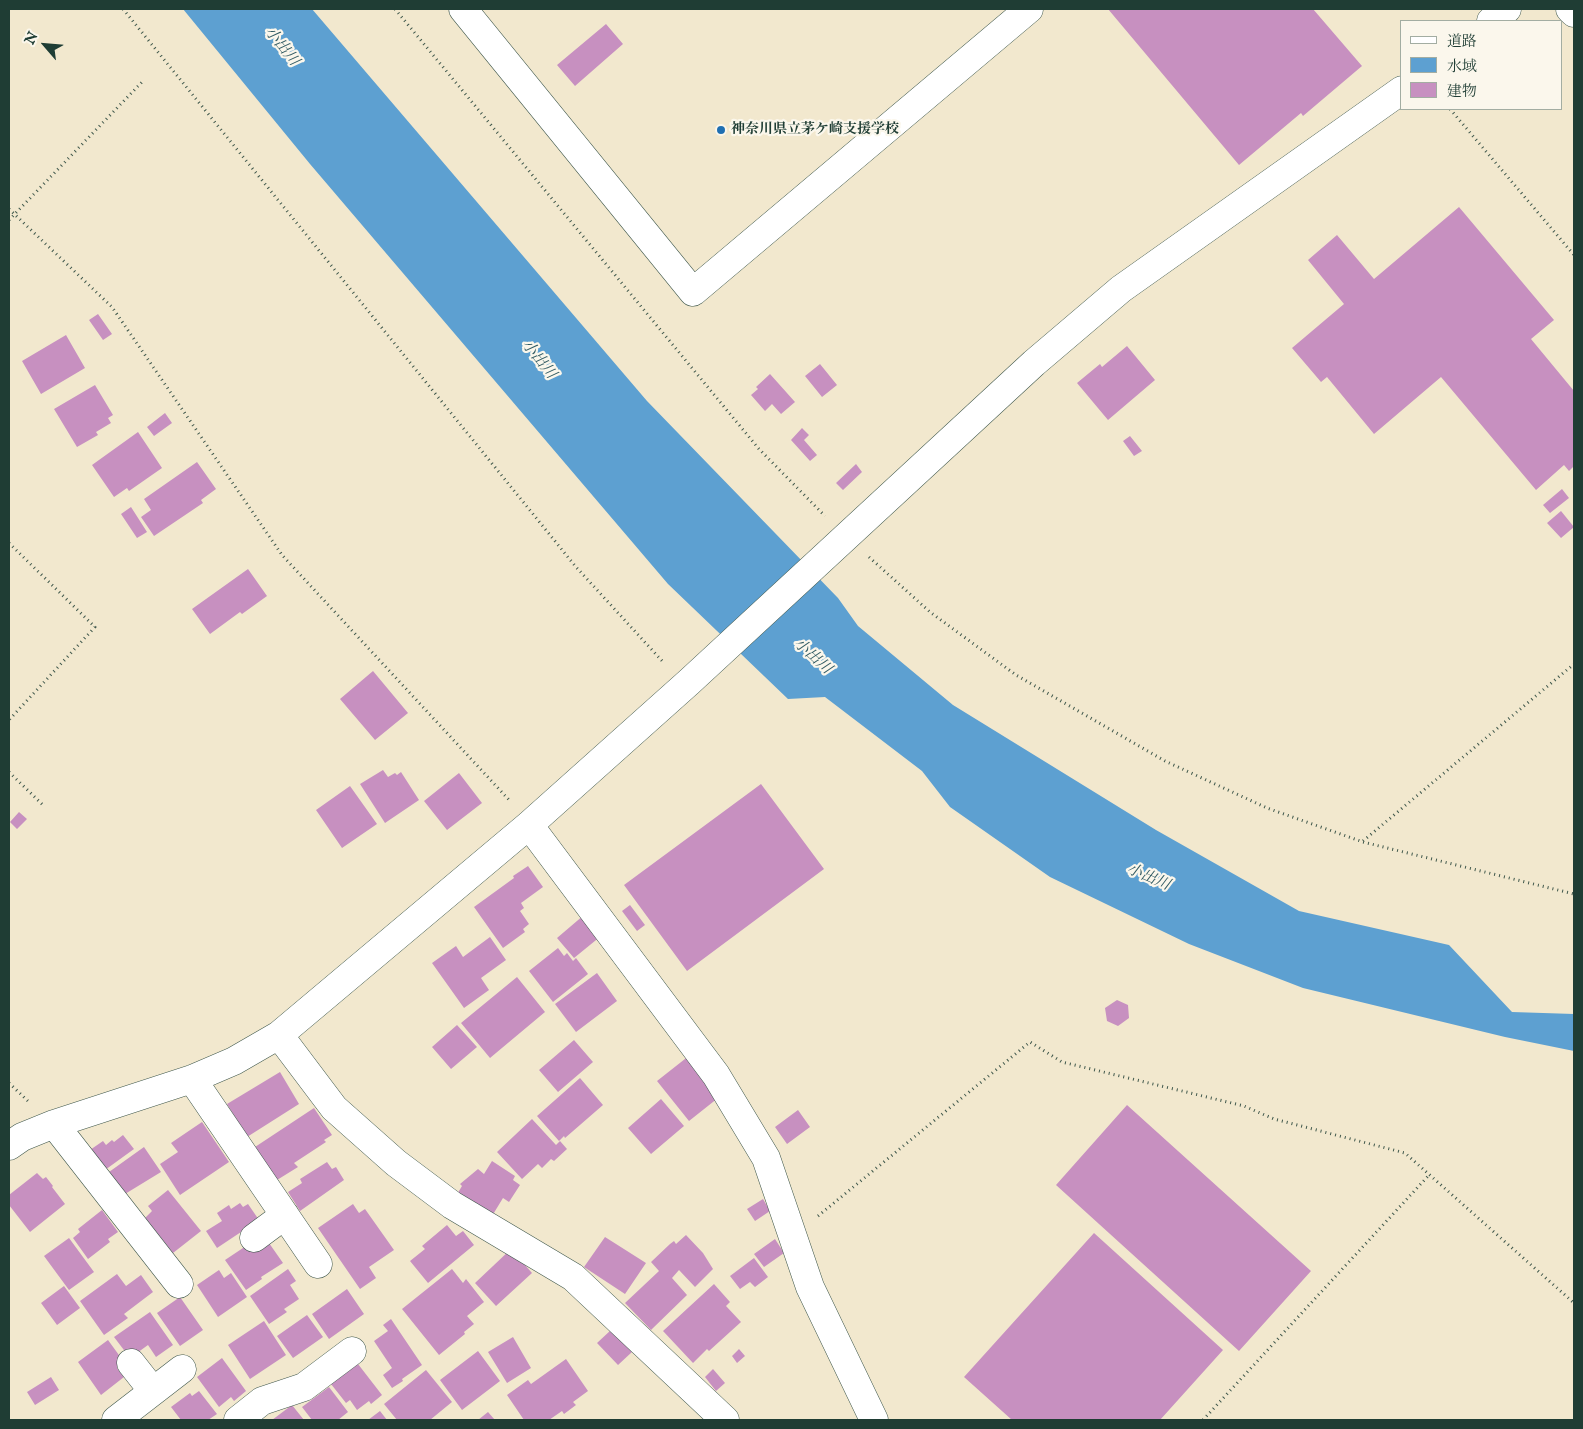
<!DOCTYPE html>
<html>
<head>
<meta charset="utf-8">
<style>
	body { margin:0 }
	#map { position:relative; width:1583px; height:1429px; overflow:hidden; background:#f2e8ce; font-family:"IM FELL English","Noto Serif JP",serif }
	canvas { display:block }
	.frame { position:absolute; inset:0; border:10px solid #1f3d34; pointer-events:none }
	.legend { position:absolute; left:1400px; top:20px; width:162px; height:90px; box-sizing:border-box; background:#fbf7ec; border:1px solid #a3ada2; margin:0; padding:6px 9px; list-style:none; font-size:15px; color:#1f3d34 }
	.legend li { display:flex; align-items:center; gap:10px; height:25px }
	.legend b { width:25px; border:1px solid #a3ada2 }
	.north { position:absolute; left:20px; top:20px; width:50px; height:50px; -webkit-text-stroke:4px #fbf7ec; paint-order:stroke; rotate:297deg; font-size:14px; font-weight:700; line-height:20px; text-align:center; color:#1f3d34 }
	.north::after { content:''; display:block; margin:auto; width:18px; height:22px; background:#1f3d34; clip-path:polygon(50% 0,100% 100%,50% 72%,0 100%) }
</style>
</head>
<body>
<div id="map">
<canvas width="1583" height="1429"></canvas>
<div class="frame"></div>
<ul class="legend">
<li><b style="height:6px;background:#fff"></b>道路</li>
<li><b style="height:14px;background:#5da0d1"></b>水域</li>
<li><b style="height:14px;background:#c790c0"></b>建物</li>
</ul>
<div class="north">N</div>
</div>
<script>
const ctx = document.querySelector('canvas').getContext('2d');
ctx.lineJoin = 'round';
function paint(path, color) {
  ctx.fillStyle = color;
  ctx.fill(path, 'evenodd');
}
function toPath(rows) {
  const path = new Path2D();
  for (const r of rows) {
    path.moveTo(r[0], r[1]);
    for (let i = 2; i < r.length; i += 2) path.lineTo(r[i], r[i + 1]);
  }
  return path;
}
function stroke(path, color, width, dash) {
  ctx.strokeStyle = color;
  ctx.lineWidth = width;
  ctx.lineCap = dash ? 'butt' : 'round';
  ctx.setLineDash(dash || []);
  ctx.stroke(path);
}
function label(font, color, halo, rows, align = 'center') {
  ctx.font = font + ' "IM FELL English","Noto Serif JP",serif';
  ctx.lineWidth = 4.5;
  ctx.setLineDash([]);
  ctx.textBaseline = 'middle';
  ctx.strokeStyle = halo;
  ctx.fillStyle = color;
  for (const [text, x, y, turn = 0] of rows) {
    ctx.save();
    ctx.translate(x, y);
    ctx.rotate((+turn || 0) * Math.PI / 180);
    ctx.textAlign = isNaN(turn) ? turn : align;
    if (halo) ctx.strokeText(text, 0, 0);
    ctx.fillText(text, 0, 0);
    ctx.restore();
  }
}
paint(toPath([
	[183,9,312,9,647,401,838,598,858,626,953,705,1156,830,1299,911,1449,945,1512,1012,1574,1014,1574,1051,1505,1037,1303,988,1189,944,1050,877,950,807,922,771,825,697,788,699,668,584,310,164]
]), '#5da0d1');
paint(toPath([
	[1108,9,1313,9,1362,66,1303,116,1301,113,1239,165],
	[606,24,623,44,575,86,557,65],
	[1459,207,1554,320,1531,339,1574,391,1574,466,1569,471,1564,465,1536,490,1441,377,1374,434,1327,377,1321,382,1292,348,1344,304,1308,260,1337,235,1374,279],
	[98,314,112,334,103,340,89,320],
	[66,335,85,368,41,394,22,361],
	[1127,346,1155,380,1108,420,1077,383,1100,364,1102,367],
	[820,364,837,385,822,397,805,376],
	[770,374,795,402,781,414,772,404,765,411,751,395,758,389,756,387],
	[95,385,113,415,108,418,111,423,96,432,98,435,77,447,54,409],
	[165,413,172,423,154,436,147,427],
	[802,428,809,435,804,440,817,455,810,461,791,440],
	[138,432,162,468,129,491,127,488,114,497,92,465],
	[1130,436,1142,451,1134,456,1123,441],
	[197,462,216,489,201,500,203,503,154,536,141,517,151,510,144,499],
	[856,464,862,472,843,490,836,483],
	[1562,489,1569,498,1550,513,1543,505],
	[131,507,147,532,137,538,121,514],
	[1561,511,1574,527,1561,538,1547,523],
	[248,569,267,596,242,614,240,612,210,634,192,609],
	[373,671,408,713,375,740,340,699],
	[383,770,388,777,395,773,397,775,401,772,419,800,385,823,360,784],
	[459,773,482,803,447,830,424,801],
	[761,784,824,869,687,971,624,885],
	[350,786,377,824,342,848,316,810],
	[19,812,27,819,17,829,10,822],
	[528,866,543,887,521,903,524,908,520,911,529,924,523,929,525,932,503,948,474,907,514,878,513,876],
	[630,905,645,925,637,931,622,911],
	[584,915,601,936,574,958,557,938],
	[490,937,506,960,481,978,489,990,464,1008,432,963,456,946,463,957],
	[558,948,564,956,567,953,573,961,576,958,588,974,553,1002,529,971],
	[597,973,617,1001,576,1032,555,1004],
	[517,977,545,1012,490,1058,461,1023],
	[1117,1000,1128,1005,1129,1018,1118,1026,1107,1021,1105,1008],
	[457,1025,477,1047,451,1069,432,1047],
	[574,1040,593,1062,558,1092,539,1070],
	[690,1055,718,1098,689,1121,657,1081],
	[280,1072,299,1104,247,1137,227,1104],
	[580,1078,603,1105,565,1138,564,1136,559,1141,537,1116],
	[661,1099,684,1126,651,1154,628,1128],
	[1127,1105,1311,1271,1239,1351,1056,1185],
	[314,1108,332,1135,324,1140,326,1142,294,1163,298,1167,277,1180,255,1147],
	[798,1110,810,1127,787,1144,775,1127],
	[532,1119,556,1145,560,1141,567,1149,554,1161,551,1159,542,1168,538,1164,522,1179,497,1152],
	[202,1122,229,1162,180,1195,160,1164,178,1152,171,1143],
	[123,1135,134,1149,105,1170,90,1150,103,1141,106,1145,112,1140,114,1142],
	[144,1147,161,1172,125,1194,109,1172],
	[492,1161,515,1176,513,1180,520,1185,509,1202,503,1198,492,1216,456,1196,462,1186,460,1184,478,1169,484,1174],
	[327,1162,332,1169,336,1167,344,1180,300,1211,288,1192,302,1183,300,1179],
	[37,1173,43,1179,46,1177,53,1186,52,1187,65,1204,30,1232,9,1205,9,1195],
	[168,1190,201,1231,173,1253,145,1218,152,1211,148,1206],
	[763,1199,770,1211,755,1221,747,1209],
	[240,1203,243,1207,248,1204,259,1220,217,1248,206,1231,222,1221,217,1213,229,1205,231,1209],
	[353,1204,359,1213,365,1209,394,1250,369,1267,376,1278,360,1289,318,1228],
	[102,1210,118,1232,108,1239,110,1242,88,1259,73,1238,80,1232,78,1229],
	[447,1225,456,1236,463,1231,474,1245,428,1283,410,1261,425,1249,422,1246],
	[1094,1233,1223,1350,1160,1420,1012,1420,964,1377],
	[686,1235,703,1253,713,1269,695,1287,679,1270,672,1278,687,1295,651,1330,625,1303,659,1271,651,1262,670,1244,674,1241,676,1244],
	[605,1237,646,1263,625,1294,584,1267],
	[69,1238,94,1272,69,1290,44,1256],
	[775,1239,784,1253,764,1267,754,1254],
	[252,1242,257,1251,269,1243,283,1263,261,1277,262,1279,246,1290,225,1260],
	[511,1249,532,1273,496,1306,475,1283],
	[754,1258,768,1277,755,1287,750,1282,740,1289,730,1276],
	[288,1269,296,1281,290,1285,299,1299,284,1309,287,1312,269,1324,250,1296],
	[452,1269,463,1283,466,1279,484,1302,467,1316,474,1324,464,1332,465,1334,439,1355,402,1309],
	[219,1270,224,1278,231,1273,247,1297,218,1317,197,1285],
	[117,1274,126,1286,141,1275,153,1292,124,1314,128,1318,104,1335,80,1301],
	[714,1284,730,1302,726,1306,741,1322,709,1351,707,1349,693,1363,663,1331],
	[64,1286,80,1308,57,1325,41,1303],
	[347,1289,364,1314,329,1339,312,1314],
	[180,1297,203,1330,180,1346,157,1313],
	[150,1312,173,1345,156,1357,148,1345,130,1358,114,1337],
	[307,1315,323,1337,293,1358,277,1336],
	[391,1319,422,1365,402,1379,403,1381,392,1388,383,1375,392,1368,374,1341,388,1331,383,1325],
	[264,1321,286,1355,250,1379,228,1345],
	[611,1330,632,1352,618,1365,597,1343],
	[513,1337,531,1368,507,1383,488,1352],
	[108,1340,124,1362,117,1368,124,1377,101,1395,78,1362],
	[739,1349,745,1356,737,1363,732,1356],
	[478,1351,500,1381,462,1410,440,1380],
	[222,1358,246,1391,234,1401,231,1397,219,1407,197,1377],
	[566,1359,588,1391,573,1402,576,1405,564,1414,562,1411,549,1420,524,1420,507,1395,528,1380,531,1384],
	[358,1364,382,1395,371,1404,369,1401,357,1410,350,1400,346,1403,331,1384],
	[713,1369,725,1383,716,1391,705,1377],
	[426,1370,452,1402,430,1420,397,1420,384,1404],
	[51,1377,59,1390,35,1405,27,1392],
	[329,1387,348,1412,338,1420,312,1420,302,1407],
	[199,1391,217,1414,208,1420,181,1420,171,1407,190,1393,192,1396],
	[292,1405,304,1420,272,1420],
	[380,1411,387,1420,368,1420],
	[488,1412,495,1420,478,1420]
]), '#c790c0');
const minor = toPath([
	[463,9,693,292,1029,9],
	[1570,9,1574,13],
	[1491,21,1507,9],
	[529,825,716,1075,766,1158,810,1287,874,1420],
	[279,1035,334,1108,396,1163,452,1205,573,1277,725,1420],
	[192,1079,318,1264],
	[54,1124,179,1284],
	[9,1146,22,1137,54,1124,192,1079,234,1061,279,1035,529,825,689,682,1034,363,1121,289,1402,90],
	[254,1238,285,1215],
	[131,1363,153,1391],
	[116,1420,182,1369],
	[238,1420,262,1401,304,1387,352,1351]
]);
stroke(minor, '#3f574b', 29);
stroke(toPath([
	[123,9,576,567,664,663],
	[395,9,759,449,825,516],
	[1450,109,1574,255],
	[9,209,112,307,282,555,511,802],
	[9,220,144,80],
	[9,543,95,627,9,720],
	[869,557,930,612,1016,675,1165,761,1267,808,1363,842,1574,894],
	[9,772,44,806],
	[1363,841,1574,664],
	[9,1083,29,1102],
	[818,1216,1030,1042,1062,1062,1244,1106,1274,1119,1405,1153,1574,1303],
	[1203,1420,1430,1174]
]), '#3f574b', 3, [1, 4]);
stroke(minor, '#fff', 28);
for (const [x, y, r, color] of [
	[721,130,5,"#1f6fb2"]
]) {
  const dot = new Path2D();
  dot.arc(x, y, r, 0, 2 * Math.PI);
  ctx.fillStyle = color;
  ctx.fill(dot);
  stroke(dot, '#fbf7ec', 2);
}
label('bold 14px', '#1f3d34', '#fbf7ec', [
	["神奈川県立茅ケ崎支援学校",731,130]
], 'left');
label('italic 15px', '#325b63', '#fbf7ec', [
	["小出川",281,47,51],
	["小出川",538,360,51],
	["小出川",812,657,42],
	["小出川",1148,878,23]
]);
</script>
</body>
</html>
